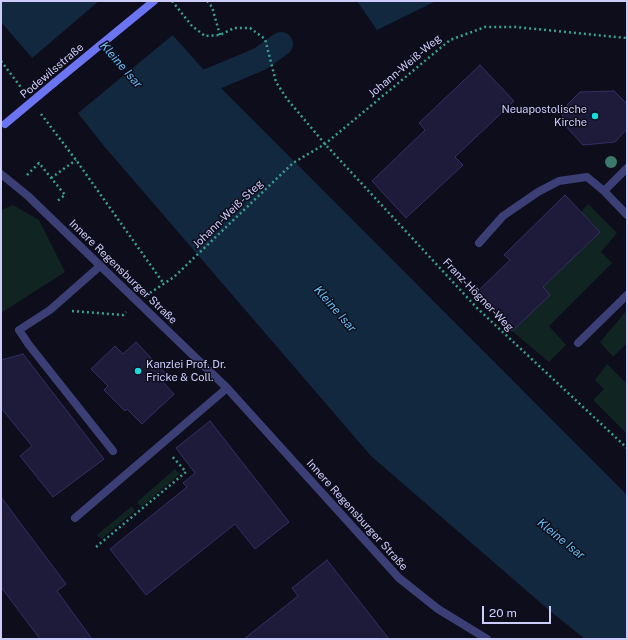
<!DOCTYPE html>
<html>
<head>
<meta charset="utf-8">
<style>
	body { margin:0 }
	#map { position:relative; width:628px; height:640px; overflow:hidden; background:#0e0d1b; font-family:"Public Sans",sans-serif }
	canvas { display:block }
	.frame { position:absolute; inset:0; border:2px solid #cdccfa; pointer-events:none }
	.scale { position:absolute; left:482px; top:606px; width:69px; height:18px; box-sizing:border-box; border:2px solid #cdccfa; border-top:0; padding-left:5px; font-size:12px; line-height:14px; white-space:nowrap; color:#cdccfa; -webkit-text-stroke:3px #0e0d1b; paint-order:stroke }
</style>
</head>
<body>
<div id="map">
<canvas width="628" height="640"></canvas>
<div class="frame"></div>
<div class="scale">20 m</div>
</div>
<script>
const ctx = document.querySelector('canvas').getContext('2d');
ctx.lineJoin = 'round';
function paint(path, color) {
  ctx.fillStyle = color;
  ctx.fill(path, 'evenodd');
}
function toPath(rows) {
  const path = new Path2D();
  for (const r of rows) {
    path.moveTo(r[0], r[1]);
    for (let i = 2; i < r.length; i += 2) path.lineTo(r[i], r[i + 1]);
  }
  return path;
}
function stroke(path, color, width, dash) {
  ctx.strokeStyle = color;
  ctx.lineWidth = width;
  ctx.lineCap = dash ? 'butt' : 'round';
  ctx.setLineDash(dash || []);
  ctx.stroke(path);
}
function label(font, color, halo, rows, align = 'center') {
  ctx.font = font + ' "Public Sans",sans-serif';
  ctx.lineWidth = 3;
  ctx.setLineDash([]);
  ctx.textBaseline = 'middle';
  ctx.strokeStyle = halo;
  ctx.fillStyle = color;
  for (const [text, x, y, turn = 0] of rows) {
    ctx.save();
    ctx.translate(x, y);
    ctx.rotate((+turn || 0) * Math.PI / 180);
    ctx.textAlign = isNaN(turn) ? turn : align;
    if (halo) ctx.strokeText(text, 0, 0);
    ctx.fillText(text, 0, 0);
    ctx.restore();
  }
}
paint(toPath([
	[588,204,617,233,601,252,612,263,549,326,566,345,549,362,512,331,549,295,543,287,600,232,581,212],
	[13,205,39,220,65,272,1,313,1,210],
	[627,310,627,343,613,357,600,342],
	[607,364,627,384,627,434,593,400,604,389,595,380],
	[175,469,180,474,141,507,137,502],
	[132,506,135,511,101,539,97,535]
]), '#102422');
paint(toPath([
	[1,1,142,1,212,79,627,495,627,639,585,639,550,611,371,456,104,146,54,83,1,22],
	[357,1,436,1,377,30]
]), '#11283f');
paint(toPath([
	[99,1,145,1,174,34,77,114,31,59]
]), '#0e0d1b');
stroke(toPath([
	[181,92,260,59,281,44]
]), '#11283f', 24);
const building = toPath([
	[480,65,514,101,455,157,463,165,406,218,372,181,425,130,419,123,480,65],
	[614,91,627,104,627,129,615,142,583,145,562,122,563,109,580,92,614,91],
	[565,195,600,232,543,287,550,295,512,331,476,293,510,260,504,255,565,195],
	[136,342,168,376,162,381,174,394,142,424,127,409,125,411,104,390,108,386,91,369,115,346,123,354,136,342],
	[23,354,104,459,53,497,20,456,32,446,1,408,1,360,23,354],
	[210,421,289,522,255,549,235,524,146,595,110,549,187,487,183,483,195,473,176,448,210,421],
	[1,497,66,584,57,591,92,639,40,639,1,587,1,497],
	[327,560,389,639,244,639,298,596,292,588,327,560]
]);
paint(building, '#1e1b3a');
stroke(building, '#342f64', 1);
stroke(toPath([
	[172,1,192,26,205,36,220,35,234,28,250,28,265,39,276,82,287,99,325,144,477,308,627,448],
	[207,1,212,7,220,35],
	[1,61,23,90],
	[41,114,76,160,164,284],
	[27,175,39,163,65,195,56,202],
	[51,178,76,160],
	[150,293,174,277,293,163,325,144,450,40,485,27,515,27,627,38],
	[72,311,123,315,126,312],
	[96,547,186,472,171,455]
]), '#38a292', 2.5, [2, 3]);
stroke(toPath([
	[100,266,50,310,19,330,29,345,113,451],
	[75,518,227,388]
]), '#3c3f76', 8);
stroke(toPath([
	[627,168,604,191,627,215],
	[1,174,28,196,227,388,399,578,438,609,487,639],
	[479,243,503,216,538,192,559,181,587,177,604,191],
	[578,343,627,295]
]), '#3c3f76', 8);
stroke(toPath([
	[54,83,154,1]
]), '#6c75f1', 8);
stroke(toPath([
	[5,124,54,83]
]), '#6c75f1', 8);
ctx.fillStyle = '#3b796a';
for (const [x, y] of [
	[611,162]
]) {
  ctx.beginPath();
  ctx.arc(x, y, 6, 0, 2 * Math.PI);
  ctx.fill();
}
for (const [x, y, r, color] of [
	[595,116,4,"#15dcdd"],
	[138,371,4,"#15dcdd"]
]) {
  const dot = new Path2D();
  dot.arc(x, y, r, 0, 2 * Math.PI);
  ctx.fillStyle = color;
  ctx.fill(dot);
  stroke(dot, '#0e0d1b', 1.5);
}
label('11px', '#cdccfa', '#0e0d1b', [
	["Johann-Weiß-Weg",405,66,-40],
	["Podewilsstraße",52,71,-40],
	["Johann-Weiß-Steg",228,214,-44],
	["Innere Regensburger Straße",123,272,44],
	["Franz-Högner-Weg",478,295,46],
	["Innere Regensburger Straße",357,515,48]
]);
label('11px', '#cdccfa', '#0e0d1b', [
	["Neuapostolische",587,110],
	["Kirche",587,123],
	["Kanzlei Prof. Dr.",146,365,"left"],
	["Fricke & Coll.",146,378,"left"]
], 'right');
label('italic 12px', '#64bcf0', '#0e0d1b', [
	["Kleine Isar",121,65,49],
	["Kleine Isar",335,309,49],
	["Kleine Isar",561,539,39]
]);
</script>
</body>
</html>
